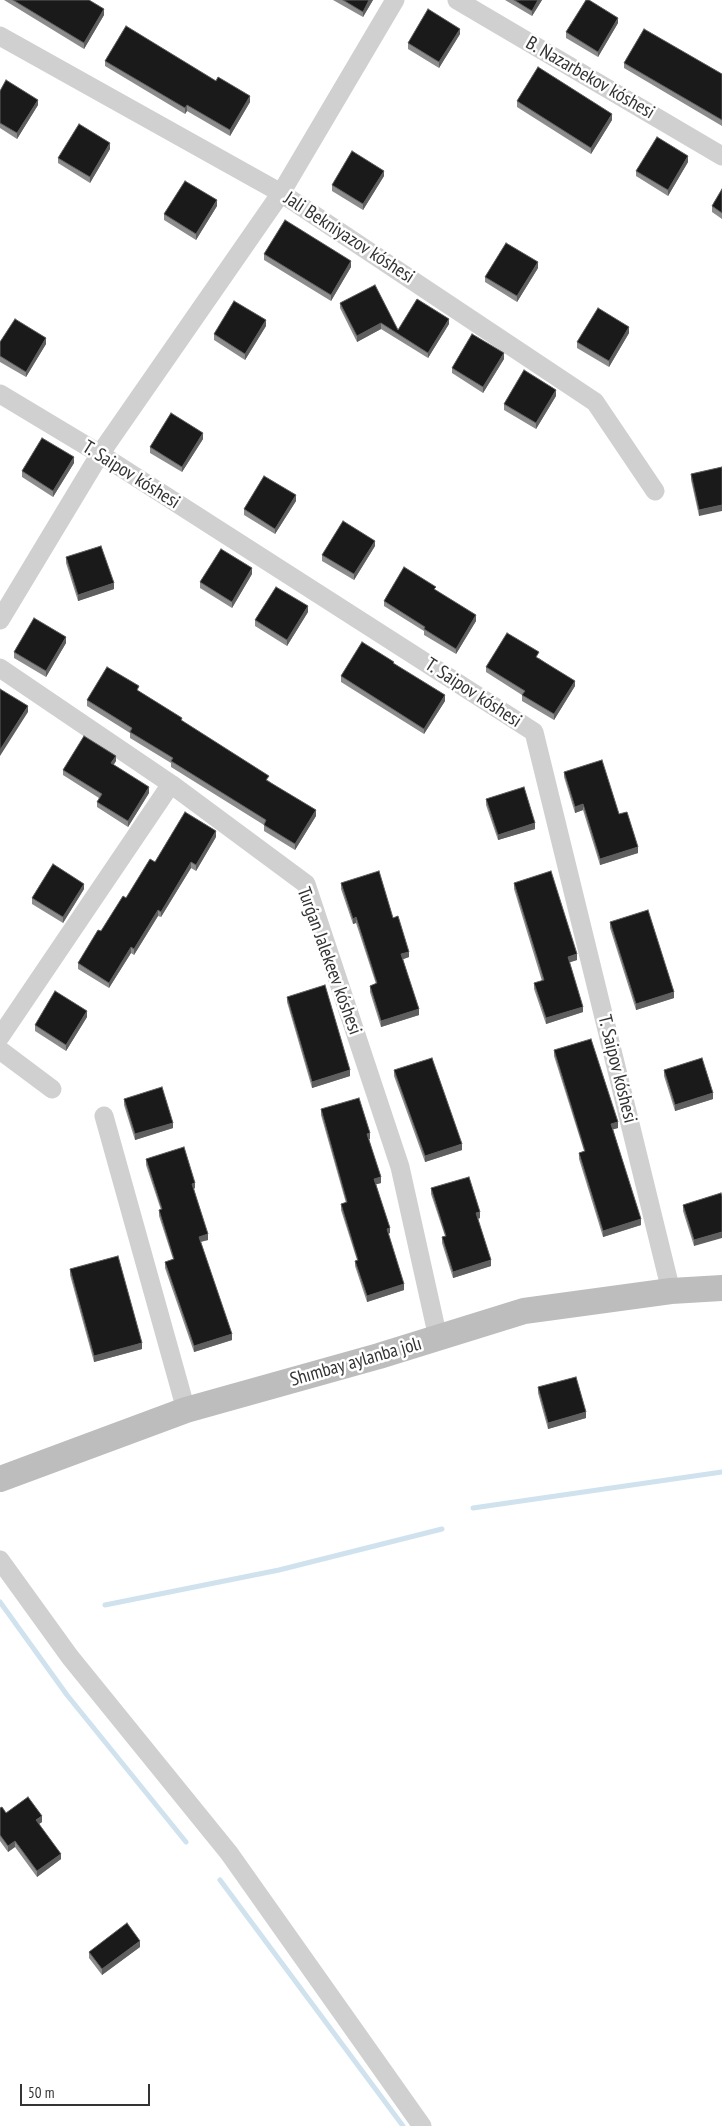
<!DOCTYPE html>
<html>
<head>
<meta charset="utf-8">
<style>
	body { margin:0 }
	#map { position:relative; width:722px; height:2126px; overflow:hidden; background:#fff; font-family:"PT Sans Narrow",sans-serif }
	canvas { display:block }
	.scale { position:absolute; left:20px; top:2084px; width:130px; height:22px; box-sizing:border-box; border:2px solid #333; border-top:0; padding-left:6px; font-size:15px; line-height:18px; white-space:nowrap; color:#333; -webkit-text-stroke:4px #fff; paint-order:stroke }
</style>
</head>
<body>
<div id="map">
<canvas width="722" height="2126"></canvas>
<div class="scale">50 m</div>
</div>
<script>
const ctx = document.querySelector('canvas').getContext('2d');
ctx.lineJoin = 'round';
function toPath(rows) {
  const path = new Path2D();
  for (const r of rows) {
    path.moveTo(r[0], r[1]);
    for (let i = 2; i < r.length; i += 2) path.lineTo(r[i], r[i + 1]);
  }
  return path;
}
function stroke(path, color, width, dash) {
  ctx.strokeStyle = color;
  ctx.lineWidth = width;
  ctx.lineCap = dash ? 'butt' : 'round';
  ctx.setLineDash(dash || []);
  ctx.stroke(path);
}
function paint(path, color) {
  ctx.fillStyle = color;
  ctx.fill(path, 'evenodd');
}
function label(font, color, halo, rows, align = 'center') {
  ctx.font = font + ' "PT Sans Narrow",sans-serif';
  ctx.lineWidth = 5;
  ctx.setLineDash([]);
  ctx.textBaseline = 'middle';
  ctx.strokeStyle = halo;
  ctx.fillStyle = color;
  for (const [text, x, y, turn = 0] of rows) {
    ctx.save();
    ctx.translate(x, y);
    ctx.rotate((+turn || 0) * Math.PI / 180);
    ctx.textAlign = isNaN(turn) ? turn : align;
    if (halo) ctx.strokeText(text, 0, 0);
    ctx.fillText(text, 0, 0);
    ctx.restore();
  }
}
stroke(toPath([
	[473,1508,722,1472],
	[0,1602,67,1695,186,1842],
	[105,1605,279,1570,442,1529],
	[220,1880,403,2126]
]), '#cfe2ee', 5);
stroke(toPath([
	[457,0,722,156],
	[0,36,281,193,595,402,655,491],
	[0,394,100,454,534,732,671,1291],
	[0,620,100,454,281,193,395,0],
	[0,668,171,784,306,884,400,1167,438,1338],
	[0,1037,171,784],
	[0,1050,52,1089],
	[104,1116,186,1410],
	[0,1560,70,1657,229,1853,422,2126]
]), '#d0d0d0', 19);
stroke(toPath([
	[0,1479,186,1410,379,1356,524,1311,671,1291,722,1288]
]), '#bdbdbd', 26);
paint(toPath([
	[4,0,89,0,104,15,84,49],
	[333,0,373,0,363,17],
	[505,0,542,0,532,16],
	[618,23,598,57,566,38,566,32],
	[460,34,439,68,408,49,408,43],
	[105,61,216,81,250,102,230,136,187,111,185,114,105,66],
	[624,63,722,74,722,126,624,68],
	[0,91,38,105,17,139,0,128],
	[517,101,612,120,591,154,517,107],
	[110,149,90,183,58,163,58,158],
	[688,162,668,196,636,176,636,171],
	[384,176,363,210,332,191,332,185],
	[722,189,722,219,712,212,712,206],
	[217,206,196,240,164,220,164,214],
	[264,254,351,267,331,301,264,260],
	[538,268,517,302,485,282,485,277],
	[340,303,398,330,449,324,428,358,381,329,357,342,340,308],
	[266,326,245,360,214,340,214,334],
	[629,333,609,367,577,348,577,342],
	[0,342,46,344,26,377,0,362],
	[504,359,483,393,452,373,452,368],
	[556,396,536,429,504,410,504,404],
	[203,439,182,472,150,453,150,447],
	[74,463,53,497,22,477,22,471],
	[722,467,699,516,691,480,691,474],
	[296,501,275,534,244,515,244,509],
	[375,546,354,580,322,561,322,555],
	[66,557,114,589,78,601,66,563],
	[252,574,232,608,200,588,200,582],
	[436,590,476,621,456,654,424,635,424,631,384,606,384,601],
	[308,612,287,646,255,626,255,620],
	[66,643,46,677,14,658,14,652],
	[539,658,575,686,554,720,522,701,522,695,486,672,486,667],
	[394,664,445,701,424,734,341,682,341,676],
	[139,691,269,781,316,816,295,850,264,831,264,825,171,767,171,763,130,738,130,733,87,706,87,700],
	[116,761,113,765,149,793,128,827,97,807,97,802,99,798,63,775,63,770],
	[564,772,638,853,600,865,583,810,575,813,564,777],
	[486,799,535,829,498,840,486,805],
	[216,837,196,871,191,868,161,917,158,916,134,955,131,953,109,988,78,969,78,963,126,898,155,862],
	[341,883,393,918,409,957,403,959,419,1015,381,1027,370,992,370,986,376,984,356,923,353,924,341,889],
	[514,883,577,960,569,962,583,1012,546,1024,534,989,534,983,542,981,514,889],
	[84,889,63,923,32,904,32,898],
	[610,922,674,998,636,1010,610,928],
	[287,997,350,1076,312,1088,287,1002],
	[87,1017,66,1051,35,1031,35,1025],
	[554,1050,618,1128,613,1129,641,1225,603,1237,579,1159,579,1153,584,1151,554,1056],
	[394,1070,462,1150,425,1162,394,1076],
	[664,1070,713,1099,675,1111,664,1076],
	[124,1099,173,1128,135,1140,124,1105],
	[321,1109,370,1139,369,1139,381,1183,376,1184,390,1233,388,1234,404,1290,367,1302,355,1266,355,1261,357,1260,341,1210,341,1204,346,1203,321,1115],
	[146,1159,195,1188,194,1189,208,1240,201,1242,232,1340,194,1352,165,1268,165,1262,173,1259,159,1216,159,1210,161,1210,146,1165],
	[431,1188,480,1218,478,1219,491,1266,453,1278,442,1243,442,1237,445,1236,431,1194],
	[722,1196,694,1246,683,1211,683,1205],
	[70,1269,142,1349,94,1362,70,1275],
	[538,1387,586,1418,548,1429,538,1393],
	[0,1808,6,1813,42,1822,39,1824,61,1859,37,1877,15,1847,8,1852,0,1841],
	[140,1947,102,1975,89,1958,89,1952]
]), '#8c8c8c');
paint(toPath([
	[369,0,373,0,363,17,363,12],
	[538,0,542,0,532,16,532,11],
	[104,9,104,15,84,49,84,43],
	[618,18,618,23,598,57,598,52],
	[460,29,460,34,439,68,439,62],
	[250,96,250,102,230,136,230,130],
	[38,100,38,105,17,139,17,133],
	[187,105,187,111,185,114,185,108],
	[612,114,612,120,591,154,591,148],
	[110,143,110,149,90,183,90,177],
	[688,156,688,162,668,196,668,190],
	[384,171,384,176,363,210,363,204],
	[217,200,217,206,196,240,196,234],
	[351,261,351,267,331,301,331,295],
	[538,262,538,268,517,302,517,296],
	[449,319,449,324,428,358,428,353],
	[266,320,266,326,245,360,245,354],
	[381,323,381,329,357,342,357,336],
	[629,327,629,333,609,367,609,361],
	[46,338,46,344,26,377,26,372],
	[504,353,504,359,483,393,483,387],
	[556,390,556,396,536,429,536,423],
	[203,433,203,439,182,472,182,467],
	[74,457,74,463,53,497,53,491],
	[296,495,296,501,275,534,275,529],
	[722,505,722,511,699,516,699,510],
	[375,541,375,546,354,580,354,574],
	[252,568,252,574,232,608,232,602],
	[114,583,114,589,78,601,78,595],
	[308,606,308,612,287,646,287,640],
	[476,615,476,621,456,654,456,649],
	[66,637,66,643,46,677,46,671],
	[575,681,575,686,554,720,554,714],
	[445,695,445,701,424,734,424,729],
	[28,706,28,712,0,756,0,750],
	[116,756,116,761,111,769,111,763],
	[149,787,149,793,128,827,128,821],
	[583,804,583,810,575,813,575,807],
	[316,810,316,816,295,850,295,844],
	[535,823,535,829,498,840,498,835],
	[216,831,216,837,196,871,196,865],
	[638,847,638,853,600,865,600,859],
	[191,862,191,868,161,917,161,912],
	[84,884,84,889,63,923,63,917],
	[158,910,158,916,134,955,134,949],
	[356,917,356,923,353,924,353,919],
	[131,947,131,953,109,988,109,983],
	[409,952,409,957,401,960,401,954],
	[577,954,577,960,568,963,568,957],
	[674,992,674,998,636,1010,636,1004],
	[583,1007,583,1012,546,1024,546,1018],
	[419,1009,419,1015,381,1027,381,1021],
	[87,1011,87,1017,66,1051,66,1045],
	[350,1070,350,1076,312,1088,312,1082],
	[713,1093,713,1099,675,1111,675,1105],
	[618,1122,618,1128,611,1130,611,1124],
	[173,1123,173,1128,135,1140,135,1134],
	[370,1133,370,1139,367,1140,367,1134],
	[462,1144,462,1150,425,1162,425,1156],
	[381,1177,381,1183,374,1185,374,1179],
	[195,1183,195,1188,192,1189,192,1184],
	[480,1212,480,1218,476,1219,476,1213],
	[641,1219,641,1225,603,1237,603,1231],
	[390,1228,390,1233,387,1234,387,1229],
	[722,1232,722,1238,694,1246,694,1240],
	[208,1234,208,1240,199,1242,199,1237],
	[491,1260,491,1266,453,1278,453,1272],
	[404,1284,404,1290,367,1302,367,1296],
	[232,1334,232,1340,194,1352,194,1346],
	[142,1343,142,1349,94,1362,94,1356],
	[586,1412,586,1418,548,1429,548,1423],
	[42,1816,42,1822,36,1826,36,1820],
	[15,1841,15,1847,8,1852,8,1846],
	[61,1854,61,1859,37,1877,37,1871],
	[140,1941,140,1947,102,1975,102,1969]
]), '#5f5f5f');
const building = toPath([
	[13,0,89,0,104,9,84,43,13,0],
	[343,0,369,0,363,12,343,0],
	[514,0,538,0,532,11,514,0],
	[586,0,589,0,618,18,598,52,566,32,586,0],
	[428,9,460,29,439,62,408,43,428,9],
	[126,26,216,81,218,77,250,96,230,130,187,105,185,108,105,61,126,26],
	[644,29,722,74,722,120,624,63,644,29],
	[538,67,612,114,591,148,517,101,538,67],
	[6,80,38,100,17,133,0,123,0,91,6,80],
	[79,124,110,143,90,177,58,158,79,124],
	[657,137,688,156,668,190,636,171,657,137],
	[352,151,384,171,363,204,332,185,352,151],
	[185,181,217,200,196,234,164,214,185,181],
	[722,189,722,213,712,206,722,189],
	[285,220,351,261,331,295,264,254,285,220],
	[506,243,538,262,517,296,485,277,506,243],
	[375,285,398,330,417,299,449,319,428,353,381,323,357,336,340,303,375,285],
	[234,301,266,320,245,354,214,334,234,301],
	[598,308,629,327,609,361,577,342,598,308],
	[15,319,46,338,26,372,0,356,0,342,15,319],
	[472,334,504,353,483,387,452,368,472,334],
	[524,370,556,390,536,423,504,404,524,370],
	[171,413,203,433,182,467,150,447,171,413],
	[42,438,74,457,53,491,22,471,42,438],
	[722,467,722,505,699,510,691,474,722,467],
	[264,476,296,495,275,529,244,509,264,476],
	[343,521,375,541,354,574,322,555,343,521],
	[101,546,114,583,78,595,66,557,101,546],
	[221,549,252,568,232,602,200,582,221,549],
	[404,567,436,587,434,589,476,615,456,649,424,629,425,627,384,601,404,567],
	[276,587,308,606,287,640,255,620,276,587],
	[34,618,66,637,46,671,14,652,34,618],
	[507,633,539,652,536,657,575,681,554,714,522,695,525,691,486,667,507,633],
	[362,642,394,662,393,663,445,695,424,729,341,676,362,642],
	[107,667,139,686,137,690,182,718,181,720,269,776,266,780,316,810,295,844,264,825,266,820,171,761,173,758,130,732,132,728,87,700,107,667],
	[0,689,28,706,0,750,0,689],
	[84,736,116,756,111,763,149,787,128,821,97,802,102,794,63,770,84,736],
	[602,760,619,814,627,812,638,847,600,859,583,804,575,807,564,772,602,760],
	[524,787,535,823,498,835,486,799,524,787],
	[185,812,216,831,196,865,191,862,161,912,158,910,134,949,131,947,109,983,78,963,98,930,101,931,123,896,126,898,150,859,155,862,185,812],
	[53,864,84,884,63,917,32,898,53,864],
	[379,871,393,918,398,916,409,952,401,954,419,1009,381,1021,370,986,377,983,356,917,353,919,341,883,379,871],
	[551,871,577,954,568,957,583,1007,546,1018,534,983,544,980,514,883,551,871],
	[648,910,674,992,636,1004,610,922,648,910],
	[325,985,350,1070,312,1082,287,997,325,985],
	[55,991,87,1011,66,1045,35,1025,55,991],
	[591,1039,618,1122,611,1124,641,1219,603,1231,579,1153,585,1151,554,1050,591,1039],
	[432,1058,462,1144,425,1156,394,1070,432,1058],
	[702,1058,713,1093,675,1105,664,1070,702,1058],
	[162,1087,173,1123,135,1134,124,1099,162,1087],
	[359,1098,370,1133,367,1134,381,1177,374,1179,390,1228,387,1229,404,1284,367,1296,355,1261,358,1260,341,1204,347,1202,321,1109,359,1098],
	[184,1147,195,1183,192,1184,208,1234,199,1237,232,1334,194,1346,165,1262,174,1259,159,1210,162,1209,146,1159,184,1147],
	[469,1177,480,1212,476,1213,491,1260,453,1272,442,1237,446,1236,431,1188,469,1177],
	[721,1193,722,1196,722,1232,694,1240,683,1205,721,1193],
	[118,1256,142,1343,94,1356,70,1269,118,1256],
	[576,1377,586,1412,548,1423,538,1387,576,1377],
	[28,1797,42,1816,36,1820,61,1854,37,1871,15,1841,8,1846,0,1835,0,1808,2,1807,6,1813,28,1797],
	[127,1923,140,1941,102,1969,89,1952,127,1923]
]);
paint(building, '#1a1a1a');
stroke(building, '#5f5f5f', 1);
label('19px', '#333', '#fff', [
	["B. Nazarbekov kóshesi",590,78,30],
	["Jali Bekniyazov kóshesi",349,238,33],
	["T. Saipov kóshesi",131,475,32],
	["T. Saipov kóshesi",473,693,33],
	["Turǵan Jalekeev kóshesi",329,961,70],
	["T. Saipov kóshesi",617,1069,76],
	["Shımbay aylanba jolı",356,1362,-16]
]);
</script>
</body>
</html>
